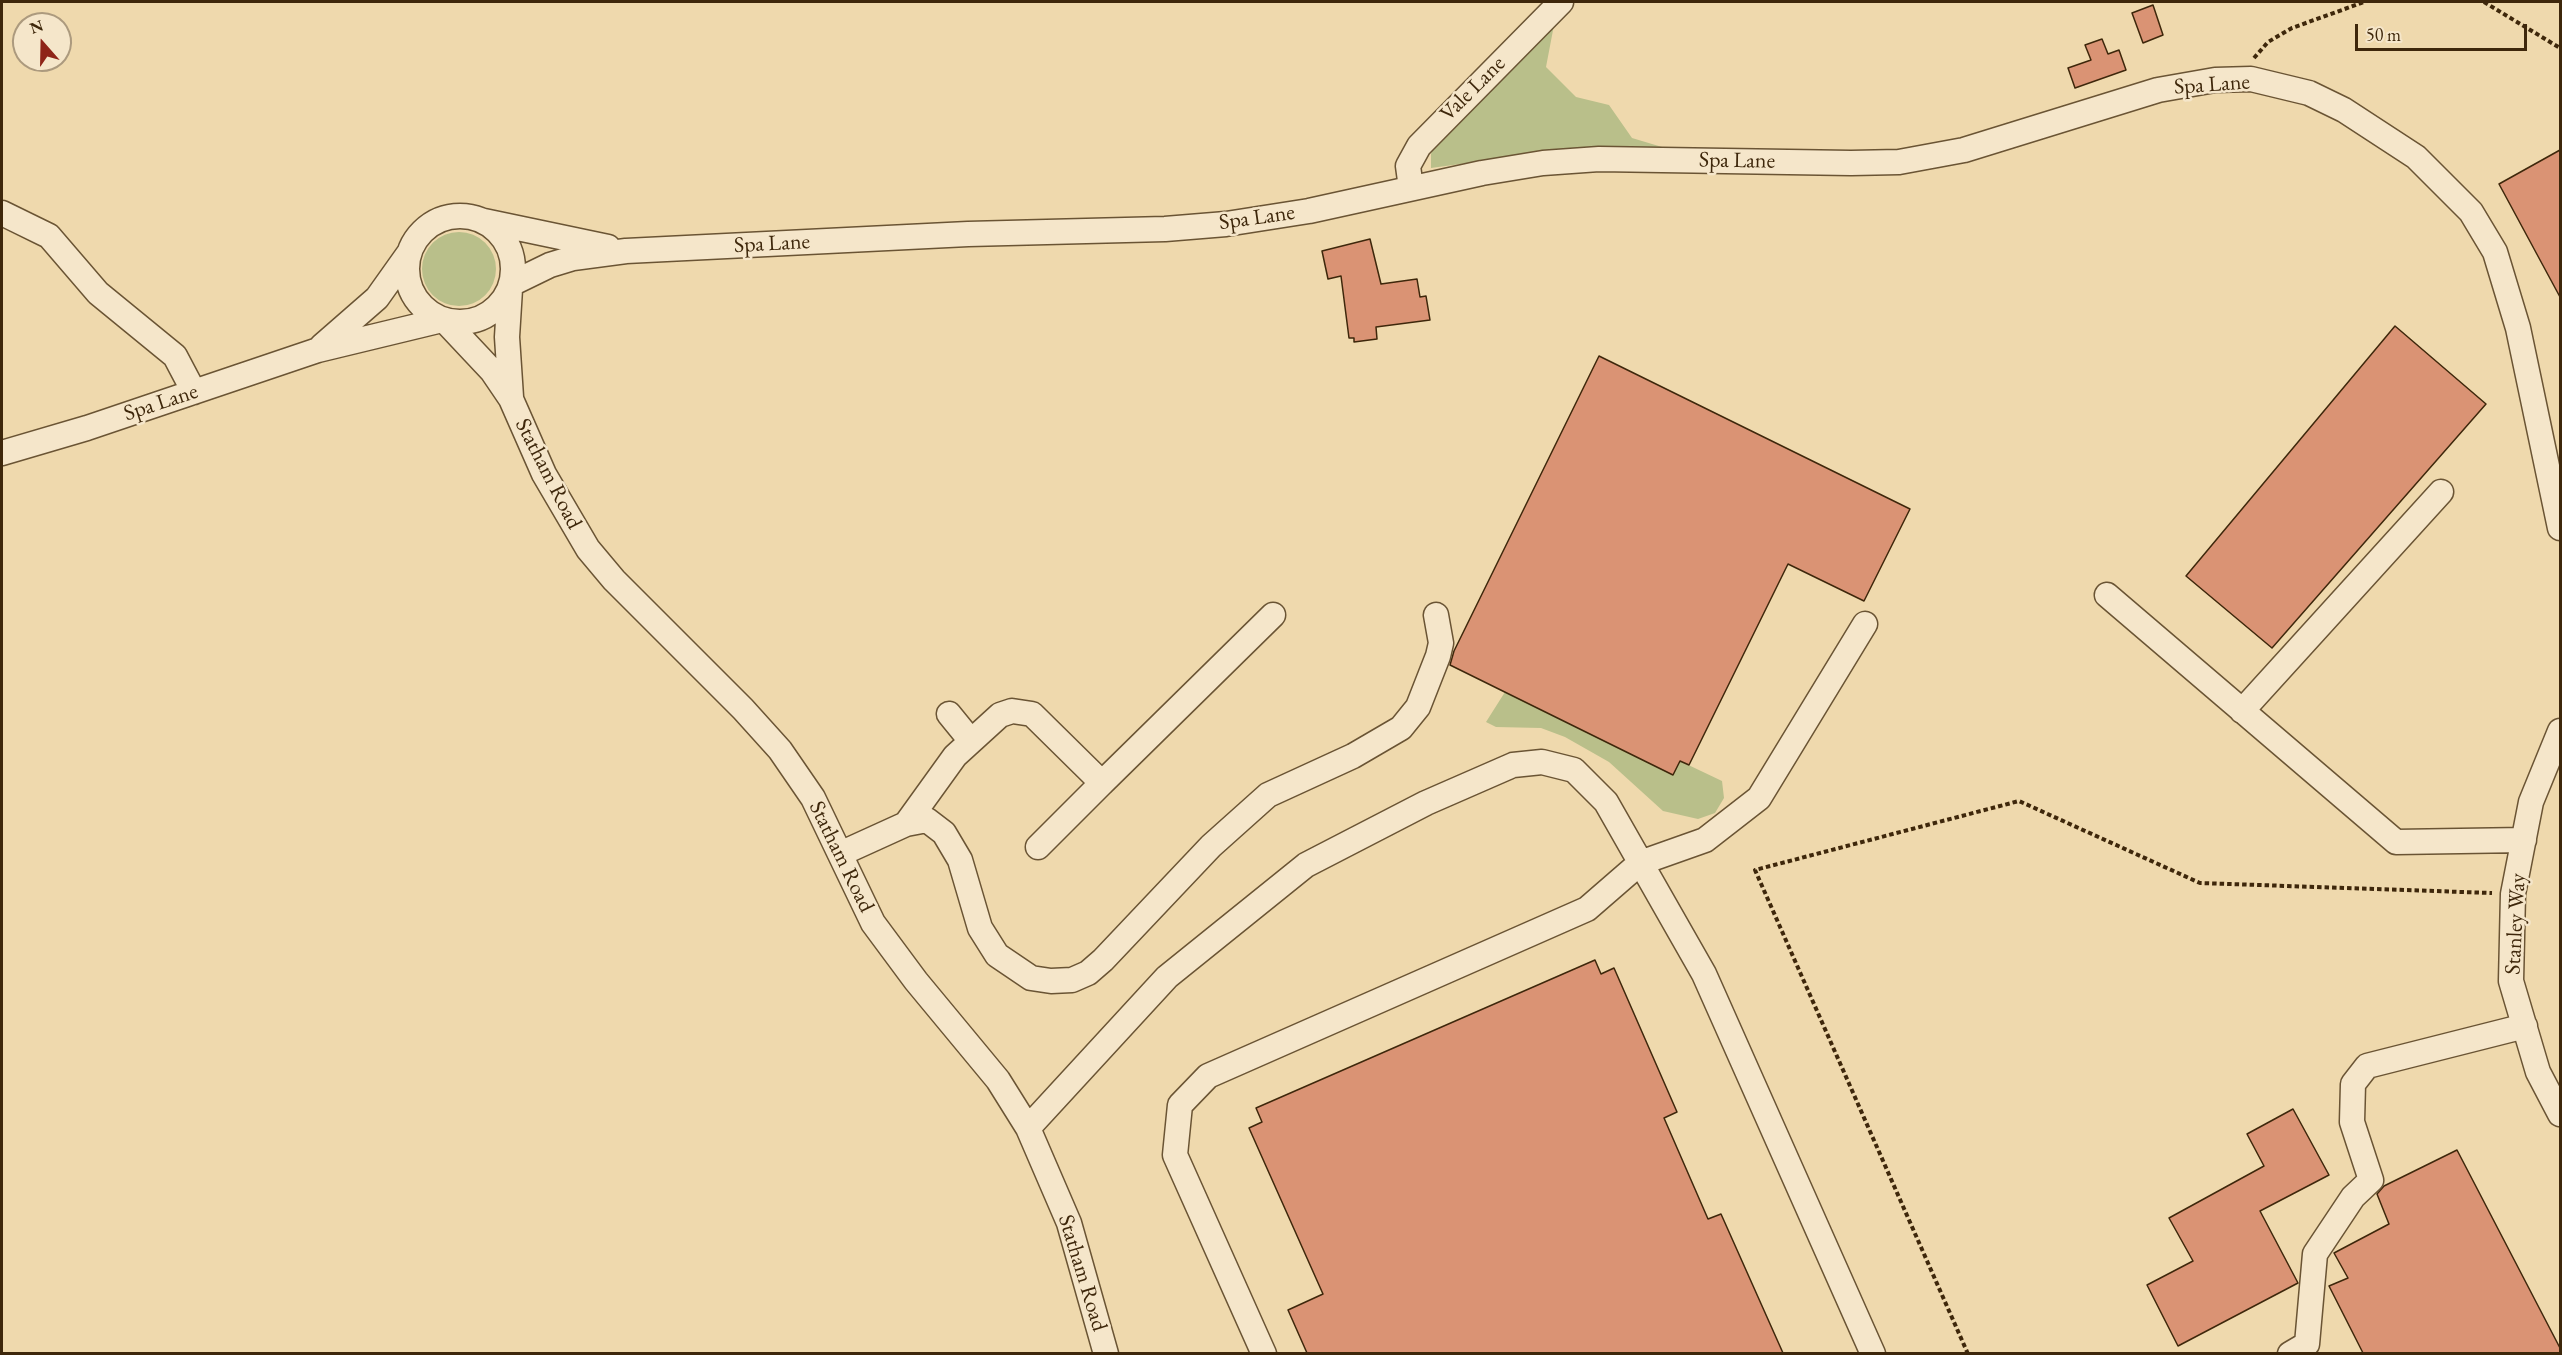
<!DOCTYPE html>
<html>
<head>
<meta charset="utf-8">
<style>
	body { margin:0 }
	#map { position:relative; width:2562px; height:1355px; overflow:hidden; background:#efd9ad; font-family:"EB Garamond",serif }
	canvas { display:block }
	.frame { position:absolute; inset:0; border:3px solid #3e270b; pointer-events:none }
	.north { position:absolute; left:12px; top:12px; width:60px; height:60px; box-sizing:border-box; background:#f5e6ca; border:2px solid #ac9a7e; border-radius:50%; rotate:340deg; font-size:16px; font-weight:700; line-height:24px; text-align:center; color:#3e270b }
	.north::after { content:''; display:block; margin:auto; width:21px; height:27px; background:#8f2418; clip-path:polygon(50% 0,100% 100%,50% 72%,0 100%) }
	.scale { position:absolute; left:2355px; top:24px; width:172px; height:27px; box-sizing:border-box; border:3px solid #3e270b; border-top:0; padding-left:8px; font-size:18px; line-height:21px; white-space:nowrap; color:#3e270b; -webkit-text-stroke:4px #f5e6ca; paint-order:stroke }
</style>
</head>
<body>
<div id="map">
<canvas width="2562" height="1355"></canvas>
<div class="frame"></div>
<div class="north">N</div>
<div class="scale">50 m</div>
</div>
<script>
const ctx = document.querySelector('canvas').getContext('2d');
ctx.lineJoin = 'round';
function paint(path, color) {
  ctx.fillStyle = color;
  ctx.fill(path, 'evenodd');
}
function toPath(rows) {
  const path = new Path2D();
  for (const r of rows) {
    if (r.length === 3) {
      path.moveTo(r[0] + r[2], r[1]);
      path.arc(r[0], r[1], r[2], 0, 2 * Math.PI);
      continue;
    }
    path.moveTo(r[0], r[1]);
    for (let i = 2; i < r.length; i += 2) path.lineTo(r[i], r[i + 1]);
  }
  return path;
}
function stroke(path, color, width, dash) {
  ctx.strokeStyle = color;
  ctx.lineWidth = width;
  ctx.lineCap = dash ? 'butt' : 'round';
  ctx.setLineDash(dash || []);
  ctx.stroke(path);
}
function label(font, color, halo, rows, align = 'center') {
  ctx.font = font + ' "EB Garamond",serif';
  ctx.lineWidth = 5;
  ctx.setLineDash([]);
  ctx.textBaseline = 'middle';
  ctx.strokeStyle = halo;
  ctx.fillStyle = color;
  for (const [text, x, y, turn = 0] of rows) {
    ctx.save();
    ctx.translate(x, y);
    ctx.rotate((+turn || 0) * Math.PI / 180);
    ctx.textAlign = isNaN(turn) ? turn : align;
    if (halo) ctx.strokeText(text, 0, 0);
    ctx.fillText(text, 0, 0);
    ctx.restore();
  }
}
paint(toPath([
	[1554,25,1546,67,1576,97,1609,105,1632,138,1672,150,1497,159,1431,168,1431,154,1438,133],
	[459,269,37],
	[1505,692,1673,774,1680,761,1722,781,1724,798,1715,813,1698,819,1663,811,1609,762,1565,737,1541,728,1496,727,1486,722]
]), '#b9bf8a');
const building = toPath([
	[2153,5,2163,35,2143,43,2132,13,2153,5],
	[2102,39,2108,54,2119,50,2126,70,2075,88,2068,68,2091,60,2085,45,2102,39],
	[2560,150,2560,297,2499,184,2560,150],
	[1370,239,1381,284,1417,279,1420,297,1426,296,1430,320,1376,327,1377,339,1354,342,1354,338,1349,338,1341,276,1328,279,1322,251,1370,239],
	[2395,326,2486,404,2272,648,2186,576,2395,326],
	[1599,356,1910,509,1864,601,1788,564,1689,765,1680,761,1673,775,1450,665,1454,651,1599,356],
	[1595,960,1601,974,1614,968,1677,1112,1664,1118,1708,1219,1721,1214,1783,1353,1307,1353,1288,1310,1323,1294,1249,1128,1262,1122,1256,1108,1595,960],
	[2293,1109,2329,1175,2260,1211,2298,1283,2178,1346,2147,1285,2193,1261,2169,1218,2264,1166,2247,1134,2293,1109],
	[2457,1150,2560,1348,2560,1353,2363,1353,2329,1286,2348,1278,2334,1253,2389,1224,2377,1194,2384,1186,2457,1150]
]);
paint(building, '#da9374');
stroke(building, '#3e270b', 1.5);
const minor = toPath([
	[1411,188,1408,166,1419,146,1561,2],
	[2,213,49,236,98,293,175,356,194,392],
	[460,269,53],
	[484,221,608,247],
	[511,284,550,265,573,258,626,251,968,234,1165,229,1226,224,1309,211,1482,173,1543,163,1599,159,1851,163,1899,162,1964,150,2158,90,2215,80,2251,79,2309,93,2344,110,2416,157,2471,212,2495,252,2518,328,2560,528],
	[510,289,507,337,511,397],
	[445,321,492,371,511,399,544,474,588,549,614,580,743,709,780,750,813,798,873,923,916,981,998,1080,1028,1128,1069,1223,1106,1354],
	[322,346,377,298,409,253],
	[2,453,87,428,318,350,442,320],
	[2107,595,2396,842,2524,840],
	[2242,711,2441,492],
	[949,714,971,741],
	[2560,731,2531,802,2513,894,2511,981,2538,1072,2560,1114],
	[1102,783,1273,615],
	[906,824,955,756,1000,715,1012,711,1032,714,1102,783,1038,847],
	[840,854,906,824,927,820,944,833,960,860,980,928,997,955,1031,978,1051,981,1072,980,1088,973,1103,960,1211,846,1268,795,1353,756,1401,728,1418,707,1438,656,1441,643,1436,615],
	[1028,1128,1167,977,1306,865,1426,803,1513,765,1542,762,1574,770,1606,802,1704,974,1873,1354],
	[1264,1354,1175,1155,1180,1105,1208,1076,1587,909,1640,863,1705,840,1759,798,1865,624],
	[2290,1354,2307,1344,2315,1254,2353,1197,2371,1180,2352,1122,2353,1084,2367,1066,2525,1026]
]);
stroke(minor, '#6a5434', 27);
stroke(toPath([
	[2484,2,2560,48],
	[2254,58,2268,42,2292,28,2364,2],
	[1968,1354,1755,870,2019,801,2200,883,2492,893]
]), '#3e270b', 4, [4.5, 3]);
stroke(minor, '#f5e6ca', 24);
label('22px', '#3e270b', '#f5e6ca', [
	["Spa Lane",2212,85,-4],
	["Vale Lane",1473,89,-45],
	["Spa Lane",1737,161,1],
	["Spa Lane",1257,218,-8],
	["Spa Lane",772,244,-3],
	["Spa Lane",161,403,-18],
	["Statham Road",548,474,63],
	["Statham Road",841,857,64],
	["Stanley Way",2516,924,-87],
	["Statham Road",1082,1273,73]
]);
</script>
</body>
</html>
